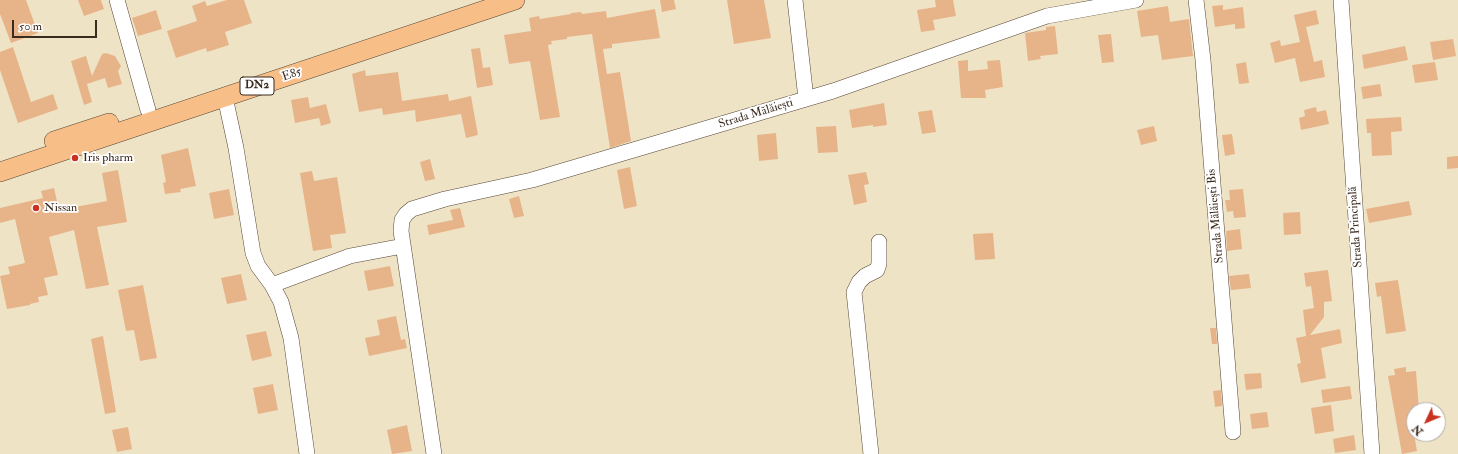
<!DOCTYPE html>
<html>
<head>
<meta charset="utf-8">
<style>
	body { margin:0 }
	#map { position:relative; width:1458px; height:454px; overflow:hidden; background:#efe3c5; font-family:"IM FELL Double Pica",serif }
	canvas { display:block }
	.north { position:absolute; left:1406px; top:402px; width:40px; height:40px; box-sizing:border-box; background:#fff; border:1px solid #b1aaa5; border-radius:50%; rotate:226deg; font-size:11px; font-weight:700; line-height:16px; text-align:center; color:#3b2a1e }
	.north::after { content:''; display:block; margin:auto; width:14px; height:18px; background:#c8321e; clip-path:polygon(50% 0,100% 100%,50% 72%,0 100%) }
	.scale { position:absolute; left:12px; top:20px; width:85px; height:18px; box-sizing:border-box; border:2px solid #3b2a1e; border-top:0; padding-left:5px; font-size:12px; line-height:14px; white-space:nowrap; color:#3b2a1e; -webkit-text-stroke:3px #fff; paint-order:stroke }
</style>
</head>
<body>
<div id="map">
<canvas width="1458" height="454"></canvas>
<div class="north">N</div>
<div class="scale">50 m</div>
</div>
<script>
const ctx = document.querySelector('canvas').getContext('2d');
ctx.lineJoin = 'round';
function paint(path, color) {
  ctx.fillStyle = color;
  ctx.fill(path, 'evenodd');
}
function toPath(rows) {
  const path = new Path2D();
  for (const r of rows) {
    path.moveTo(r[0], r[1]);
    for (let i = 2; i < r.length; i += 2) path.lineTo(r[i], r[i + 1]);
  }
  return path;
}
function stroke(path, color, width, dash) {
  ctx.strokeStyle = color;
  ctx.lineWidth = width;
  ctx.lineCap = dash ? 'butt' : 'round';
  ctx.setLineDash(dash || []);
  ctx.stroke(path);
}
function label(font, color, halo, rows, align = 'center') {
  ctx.font = font + ' "IM FELL Double Pica",serif';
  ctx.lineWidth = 3.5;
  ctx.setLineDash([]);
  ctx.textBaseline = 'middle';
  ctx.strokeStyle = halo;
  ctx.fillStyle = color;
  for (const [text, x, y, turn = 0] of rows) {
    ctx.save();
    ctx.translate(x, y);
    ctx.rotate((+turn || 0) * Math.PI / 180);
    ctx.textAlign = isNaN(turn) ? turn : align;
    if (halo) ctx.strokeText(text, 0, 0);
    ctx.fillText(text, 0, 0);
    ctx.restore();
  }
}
paint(toPath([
	[0,0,26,0,38,33,11,43,0,14],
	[78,0,101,0,104,9,84,16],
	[227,0,244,0,252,23,225,32,229,45,207,52,206,48,176,58,167,31,197,21,192,6,205,1,207,6],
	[660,0,674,0,676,9,662,12],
	[727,0,764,0,771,38,734,44],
	[935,0,953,0,956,16,933,20,935,30,921,32,917,10,936,7],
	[1223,5,1223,10,1243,7,1245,28,1235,29,1235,24,1215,27,1212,6],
	[1168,6,1170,22,1189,19,1193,56,1162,60,1158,35,1141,37,1137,11],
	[655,9,660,38,612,44,612,48,603,49,607,74,620,72,631,141,610,148,592,34,567,37,567,39,551,41,552,44,548,45,560,117,540,120,530,61,509,64,504,35,531,31,529,18,539,16,540,19,571,14,571,13,581,12,582,14,606,11,607,18],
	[156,10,162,29,138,36,132,18],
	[1316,10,1319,24,1306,27,1314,62,1322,60,1325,77,1300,82,1295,58,1275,63,1270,43,1280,40,1281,46,1300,42,1294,15],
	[1055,26,1058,54,1040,56,1041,59,1028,61,1025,33,1046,30,1046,27],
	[1111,34,1114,62,1102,63,1098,35],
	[1453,39,1456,56,1433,60,1430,42],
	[1405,46,1408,60,1364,69,1362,55],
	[13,47,31,102,53,94,58,109,18,123,0,70,0,52],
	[480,48,483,68,490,67,493,85,477,88,471,49],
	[106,53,115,56,121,66,118,71,122,84,108,88,105,78,87,84,92,102,84,105,71,61,86,56,92,76,102,54],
	[968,60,968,71,988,69,987,61,1000,60,1003,87,985,90,986,98,961,98,958,61],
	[1246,62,1249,83,1239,84,1236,64],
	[1435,62,1438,80,1415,83,1412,65],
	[365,70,366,76,398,72,402,101,448,94,449,101,471,96,478,135,466,138,461,114,416,122,415,110,383,115,382,108,359,112,352,74],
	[1380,84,1382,96,1363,99,1361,87],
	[308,97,310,108,326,104,331,123,321,126,319,118,295,123,291,100],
	[884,103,887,125,873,127,873,125,852,128,849,110],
	[1316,107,1317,112,1326,110,1329,124,1301,130,1299,118,1305,116,1304,110],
	[932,110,936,132,922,134,918,112],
	[1401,117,1402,131,1391,132,1392,155,1372,156,1371,133,1367,133,1366,119],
	[836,126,838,152,818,153,816,127],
	[1154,126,1157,141,1141,145,1137,130],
	[776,133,778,159,759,161,757,135],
	[1232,134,1235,154,1225,156,1222,135],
	[188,148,196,186,180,189,181,192,165,194,163,183,166,182,161,155],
	[1458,156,1458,168,1447,169,1447,157],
	[430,159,435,179,425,181,420,162],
	[630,167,637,206,624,209,617,170],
	[118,170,127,222,97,227,109,285,86,289,74,230,49,237,58,275,44,278,48,295,38,297,39,302,30,304,30,305,7,309,0,276,10,274,8,267,25,263,15,219,0,223,0,208,43,198,41,191,54,188,59,210,107,201,102,173],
	[312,171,314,181,337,177,346,233,330,235,332,248,313,251,300,173],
	[866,172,869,184,864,185,867,202,854,205,848,175],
	[229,189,234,215,214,219,209,193],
	[1243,189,1246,217,1234,218,1233,211,1227,212,1225,200,1230,200,1229,190],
	[519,196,524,216,514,218,509,199],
	[1409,201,1412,215,1369,223,1366,209],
	[460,208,465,227,429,235,427,225,453,220,450,210],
	[1300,212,1301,234,1284,235,1283,213],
	[1240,229,1242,249,1227,251,1226,231],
	[993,233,995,259,975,260,973,234],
	[390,266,394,286,368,291,364,271],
	[1328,270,1332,301,1324,302,1324,317,1310,335,1340,329,1342,343,1321,348,1326,378,1301,383,1297,364,1301,363,1296,338,1306,336,1303,310,1314,308,1311,286,1306,287,1304,273],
	[241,274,247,300,227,304,221,278],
	[1249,274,1251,288,1231,290,1229,276],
	[1398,280,1406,331,1386,334,1381,296,1377,297,1375,283],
	[143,285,157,358,140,361,134,330,126,331,118,290],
	[396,316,401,340,405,339,407,348,369,356,365,338,380,335,377,320],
	[1210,328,1216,328,1217,344,1212,344],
	[266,331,272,356,252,361,246,335],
	[103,336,116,412,105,414,91,339],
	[1406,367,1406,372,1416,371,1419,410,1414,410,1414,434,1417,451,1402,454,1388,376,1395,375,1394,369],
	[1261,373,1262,388,1246,390,1244,374],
	[273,384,278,410,258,414,253,388],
	[1350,386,1352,399,1323,403,1321,390],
	[1221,390,1222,406,1215,407,1213,391],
	[1331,405,1334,431,1315,434,1311,408],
	[1267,412,1269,427,1252,429,1250,414],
	[407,425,412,451,392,454,387,430],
	[128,427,132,449,117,452,112,430],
	[1354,435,1356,450,1335,453,1333,439]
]), '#e7b48a');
const minor = toPath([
	[117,0,148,110],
	[795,0,806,99],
	[1196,0,1203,60,1233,432],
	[1341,0,1372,454],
	[225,97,236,148,253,253,258,266,272,285,281,302,291,338,307,454],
	[272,285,350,256,403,246],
	[434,454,401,231,402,220,406,214,412,209,445,199,532,180,833,91,1047,16,1136,0],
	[871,454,854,292,859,282,865,276,877,270,879,264,879,242]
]);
const major = toPath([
	[54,141,109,123],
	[0,172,515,0]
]);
stroke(minor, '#564637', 16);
stroke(major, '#564637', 20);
stroke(minor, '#fff', 15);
stroke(major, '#f7be87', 19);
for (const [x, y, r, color] of [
	[75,158,4,"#c8321e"],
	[36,208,4,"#c8321e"]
]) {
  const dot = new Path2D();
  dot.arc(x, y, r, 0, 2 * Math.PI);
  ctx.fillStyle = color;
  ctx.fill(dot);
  stroke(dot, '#fff', 1.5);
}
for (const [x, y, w] of [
	[257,86,34]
]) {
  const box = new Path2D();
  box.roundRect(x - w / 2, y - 9, w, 18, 3);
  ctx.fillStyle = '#fff';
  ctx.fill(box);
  stroke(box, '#3b2a1e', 1);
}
label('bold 11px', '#3b2a1e', null, [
	["DN2",257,86]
]);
label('12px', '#3b2a1e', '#fff', [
	["E85",292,75,-19],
	["Strada Mălăiești",756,114,-17],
	["Strada Mălăiești Bis",1216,216,-95],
	["Strada Principală",1356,227,-94]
]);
label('12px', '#3b2a1e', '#fff', [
	["Iris pharm",83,158],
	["Nissan",44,208]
], 'left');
</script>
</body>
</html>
